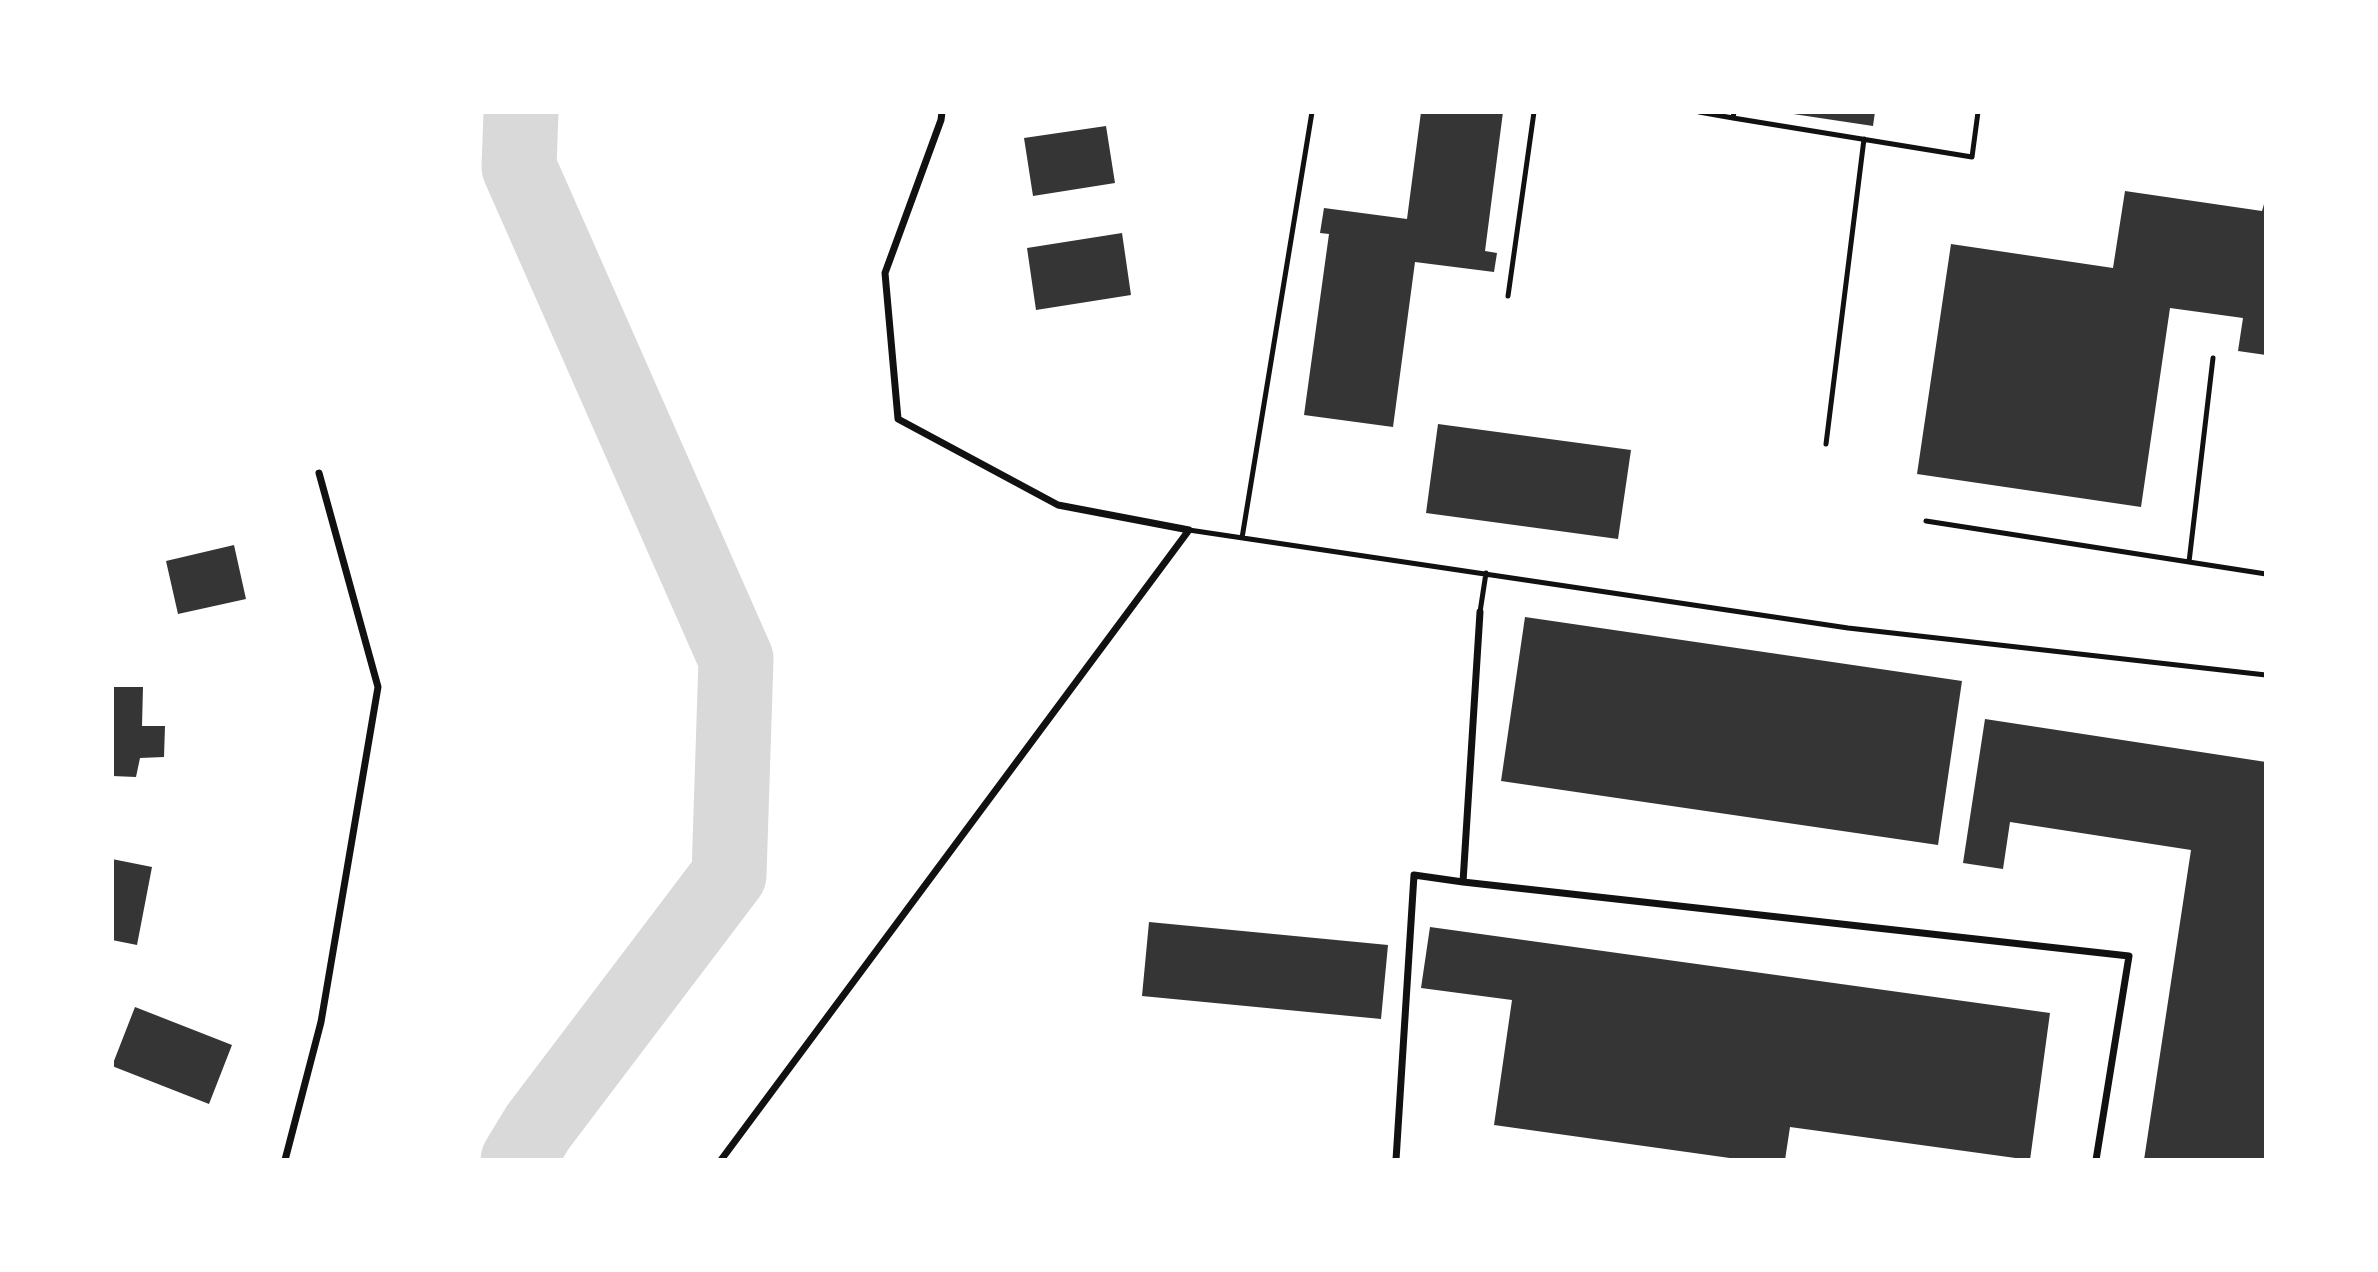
<!DOCTYPE html>
<html>
<head>
<meta charset="utf-8">
<style>
	body { margin:0 }
	#map { position:relative; width:2378px; height:1272px; overflow:hidden; background:#fff; font-family:"Nunito Sans",sans-serif }
	canvas { display:block }
	.frame { position:absolute; inset:0; border:114px solid #fff; pointer-events:none }
</style>
</head>
<body>
<div id="map">
<canvas width="2378" height="1272"></canvas>
<div class="frame"></div>
</div>
<script>
const ctx = document.querySelector('canvas').getContext('2d');
ctx.lineJoin = 'round';
function toPath(rows) {
  const path = new Path2D();
  for (const r of rows) {
    path.moveTo(r[0], r[1]);
    for (let i = 2; i < r.length; i += 2) path.lineTo(r[i], r[i + 1]);
  }
  return path;
}
function stroke(path, color, width, dash) {
  ctx.strokeStyle = color;
  ctx.lineWidth = width;
  ctx.lineCap = dash ? 'butt' : 'round';
  ctx.setLineDash(dash || []);
  ctx.stroke(path);
}
function paint(path, color) {
  ctx.fillStyle = color;
  ctx.fill(path, 'evenodd');
}
stroke(toPath([
	[518,1160,538,1127,729,875,736,659,519,167,521,112]
]), '#d9d9d9', 75);
paint(toPath([
	[1421,112,1503,112,1485,251,1497,253,1494,272,1415,262,1393,427,1304,415,1329,234,1320,233,1324,208,1407,219],
	[1780,112,1875,112,1873,126],
	[1106,126,1115,183,1033,196,1024,138],
	[2125,191,2262,211,2266,197,2266,355,2238,351,2243,318,2170,308,2141,507,1917,474,1951,244,2113,268],
	[1122,233,1131,295,1036,310,1027,248],
	[1438,424,1631,450,1618,539,1426,513],
	[234,545,246,599,178,614,166,561],
	[1525,617,1962,681,1938,845,1501,781],
	[112,687,143,687,142,726,165,726,164,757,140,758,136,777,112,776],
	[1985,719,2266,762,2266,1160,2144,1160,2191,850,2010,822,2003,869,1963,863],
	[112,859,152,867,137,945,112,940],
	[1149,922,1388,945,1381,1019,1142,996],
	[1430,927,2050,1013,2030,1160,1790,1127,1785,1160,1744,1160,1494,1125,1512,1000,1421,988],
	[135,1007,232,1045,209,1104,112,1066]
]), '#353535');
stroke(toPath([
	[1699,112,1733,118],
	[1734,112,1733,118,1972,157,1978,112],
	[1508,296,1534,112],
	[1826,444,1864,139],
	[1926,521,2266,574],
	[1189,530,1848,628,2266,675],
	[1242,538,1312,112],
	[2189,562,2213,358],
	[1480,612,1486,573]
]), '#111', 5);
stroke(toPath([
	[1463,882,1480,612],
	[285,1160,321,1022,378,687,319,473],
	[721,1160,1189,530,1058,505,898,419,885,273,941,120,942,112],
	[1396,1160,1414,875,1463,882,2129,956,2096,1160]
]), '#111', 7);
</script>
</body>
</html>
